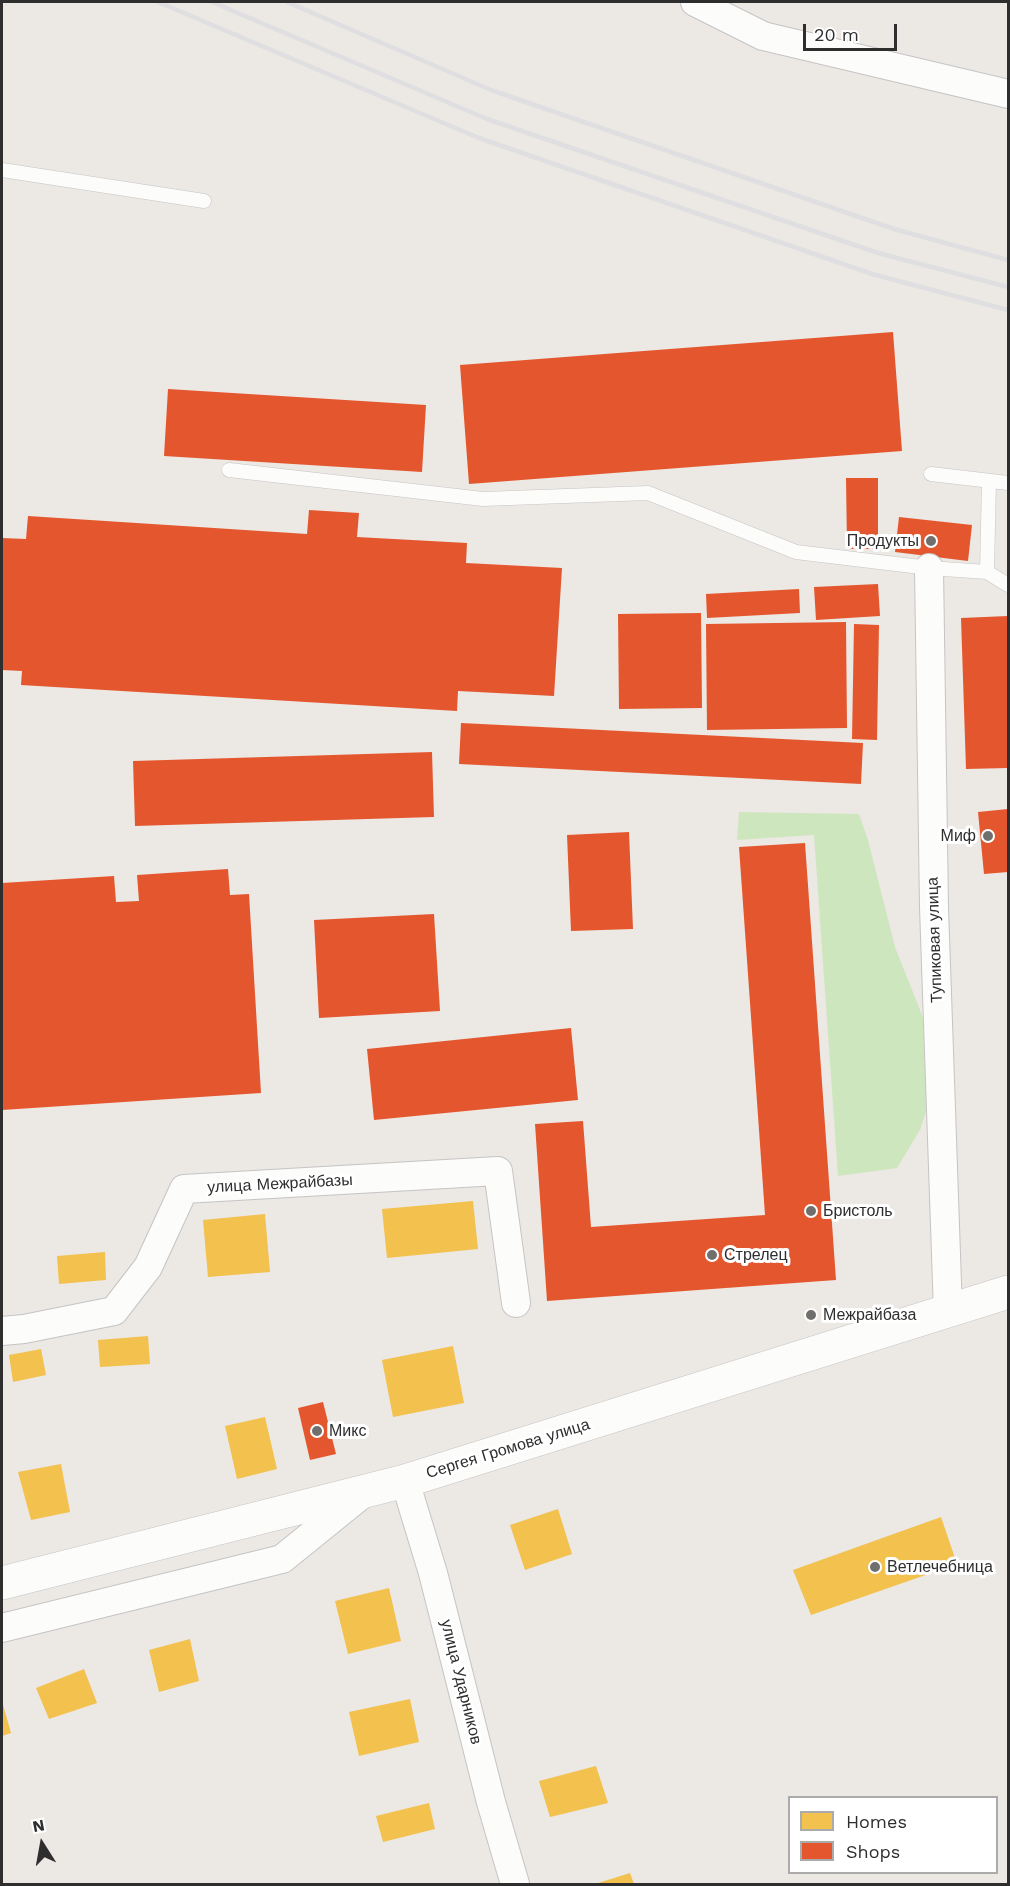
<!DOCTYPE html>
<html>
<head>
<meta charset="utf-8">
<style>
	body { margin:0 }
	#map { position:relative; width:1010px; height:1886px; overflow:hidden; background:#ece8e4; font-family:"Work Sans",sans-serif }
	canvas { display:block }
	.frame { position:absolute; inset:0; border:3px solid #2e2e2e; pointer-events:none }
	.legend { position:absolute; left:788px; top:1796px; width:210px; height:78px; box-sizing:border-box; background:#fff; border:2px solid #ababab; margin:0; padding:8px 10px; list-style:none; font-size:18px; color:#2e2e2e }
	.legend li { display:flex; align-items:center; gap:12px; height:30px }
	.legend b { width:30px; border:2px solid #ababab }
	.north { position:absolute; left:12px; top:1814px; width:60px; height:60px; -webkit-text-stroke:4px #fff; paint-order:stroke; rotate:349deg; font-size:16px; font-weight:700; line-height:24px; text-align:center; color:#2e2e2e }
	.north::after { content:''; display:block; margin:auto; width:21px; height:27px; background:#2e2e2e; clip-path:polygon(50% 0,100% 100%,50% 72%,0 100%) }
	.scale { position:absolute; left:803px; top:24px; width:94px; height:27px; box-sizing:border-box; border:3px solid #2e2e2e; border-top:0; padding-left:8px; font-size:18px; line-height:21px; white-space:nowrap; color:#2e2e2e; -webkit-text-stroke:4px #fff; paint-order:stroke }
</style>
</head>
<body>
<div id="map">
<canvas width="1010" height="1886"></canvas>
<div class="frame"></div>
<ul class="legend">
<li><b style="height:16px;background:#f2c14e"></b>Homes</li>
<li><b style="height:16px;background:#e4572e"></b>Shops</li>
</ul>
<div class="north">N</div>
<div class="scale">20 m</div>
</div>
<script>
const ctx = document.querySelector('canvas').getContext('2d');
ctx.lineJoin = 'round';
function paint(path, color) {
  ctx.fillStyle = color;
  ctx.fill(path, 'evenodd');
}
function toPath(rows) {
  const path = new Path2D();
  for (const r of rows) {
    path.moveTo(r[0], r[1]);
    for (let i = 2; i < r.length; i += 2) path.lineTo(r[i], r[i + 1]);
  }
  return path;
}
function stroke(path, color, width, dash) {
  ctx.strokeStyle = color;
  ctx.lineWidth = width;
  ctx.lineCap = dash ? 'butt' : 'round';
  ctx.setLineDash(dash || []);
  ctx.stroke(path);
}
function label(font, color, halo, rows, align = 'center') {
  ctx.font = font + ' "Work Sans",sans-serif';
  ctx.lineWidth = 6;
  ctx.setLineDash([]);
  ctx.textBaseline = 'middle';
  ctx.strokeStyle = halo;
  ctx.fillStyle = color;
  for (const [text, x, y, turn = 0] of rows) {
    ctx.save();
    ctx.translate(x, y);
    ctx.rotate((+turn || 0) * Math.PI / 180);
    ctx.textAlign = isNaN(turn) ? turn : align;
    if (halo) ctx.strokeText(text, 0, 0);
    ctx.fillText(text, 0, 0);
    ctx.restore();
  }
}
paint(toPath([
	[739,812,859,814,868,840,895,947,926,1025,932,1093,920,1130,897,1168,838,1176,814,835,737,840]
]), '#cee6be');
paint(toPath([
	[473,1201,478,1249,387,1258,382,1209],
	[265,1214,270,1272,208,1277,203,1220],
	[105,1252,106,1280,59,1284,57,1256],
	[148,1336,150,1364,100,1367,98,1340],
	[453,1346,464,1403,393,1417,382,1360],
	[41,1349,46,1375,13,1382,9,1355],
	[265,1417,277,1469,237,1479,225,1426],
	[61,1464,70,1512,31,1520,18,1472],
	[558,1509,572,1554,525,1570,510,1525],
	[941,1517,957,1564,811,1615,793,1570],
	[389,1588,401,1641,348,1654,335,1601],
	[190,1639,199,1681,159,1692,149,1650],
	[84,1669,97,1703,49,1719,36,1688],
	[410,1699,419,1742,359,1756,349,1712],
	[2,1701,11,1733,2,1736],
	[596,1766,608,1803,550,1817,539,1781],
	[429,1803,435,1829,383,1842,376,1816],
	[630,1873,634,1884,595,1884]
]), '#f2c14e');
paint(toPath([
	[893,332,902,451,469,484,460,365],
	[168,389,426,405,422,472,164,456],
	[846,478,878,478,878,549,847,549],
	[309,510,359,513,357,537,467,543,466,563,562,568,554,696,458,691,457,711,21,685,22,671,2,670,2,538,26,539,28,516,307,534],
	[899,517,972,525,968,561,895,552],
	[878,584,880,616,816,620,814,587],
	[799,589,800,613,707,618,706,594],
	[701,613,702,708,619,709,618,614],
	[1008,616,1008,768,966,769,961,618],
	[846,622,847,728,707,730,706,624],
	[854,624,879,625,877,740,852,739],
	[461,723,863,743,861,784,459,764],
	[432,752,434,817,135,826,133,761],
	[1008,809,1008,872,984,874,978,812],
	[629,832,633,929,571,931,567,835],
	[805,843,836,1280,547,1301,535,1124,583,1121,591,1227,765,1215,739,847],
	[228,869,230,895,249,894,261,1093,2,1110,2,883,114,876,116,902,139,901,137,875],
	[434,914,440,1011,319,1018,314,920],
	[571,1028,578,1100,374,1120,367,1049],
	[323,1402,336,1454,310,1460,298,1408]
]), '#e4572e');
const service = toPath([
	[2,170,204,201],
	[229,470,483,499,648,493,796,552,929,568,987,572,989,481],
	[931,474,1008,483],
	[987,572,1008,585]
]);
const minor = toPath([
	[695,2,763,36,1008,94],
	[929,568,934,907,948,1312],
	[2,1331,24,1329,114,1311,148,1267,184,1189,498,1171,516,1303],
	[405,1481,433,1573,491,1802,515,1884],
	[2,1628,282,1559,366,1491]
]);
const tertiary = toPath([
	[2,1583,405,1481,1008,1292]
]);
stroke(service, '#c5c4c5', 15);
stroke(minor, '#c5c4c5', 30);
stroke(tertiary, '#c5c4c5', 34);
stroke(service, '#fcfcfb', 14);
stroke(minor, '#fcfcfb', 28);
stroke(tertiary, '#fcfcfb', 33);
stroke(toPath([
	[158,2,479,138,872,274,1008,310],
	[212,2,487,119,878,253,1008,287],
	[287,2,491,90,894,229,1008,260]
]), '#dfdfe1', 4.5);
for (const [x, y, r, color] of [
	[931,541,6,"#706f6e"],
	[988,836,6,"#706f6e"],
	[811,1211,6,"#706f6e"],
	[712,1255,6,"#706f6e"],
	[811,1315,6,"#706f6e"],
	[317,1431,6,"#706f6e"],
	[875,1567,6,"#706f6e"]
]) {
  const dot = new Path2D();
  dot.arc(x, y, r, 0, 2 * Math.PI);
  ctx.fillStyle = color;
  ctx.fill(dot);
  stroke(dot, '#fff', 2);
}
label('16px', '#2e2e2e', '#fff', [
	["Продукты",919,541,"right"],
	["Миф",976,836,"right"],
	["Бристоль",823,1211],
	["Стрелец",724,1255],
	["Межрайбаза",823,1315],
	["Микс",329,1431],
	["Ветлечебница",887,1567]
], 'left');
label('16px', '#2e2e2e', '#fff', [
	["Тупиковая улица",935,940,-92],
	["улица Межрайбазы",280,1184,-3],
	["Сергея Громова улица",508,1449,-17],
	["улица Ударников",461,1682,76]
]);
</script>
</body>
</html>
